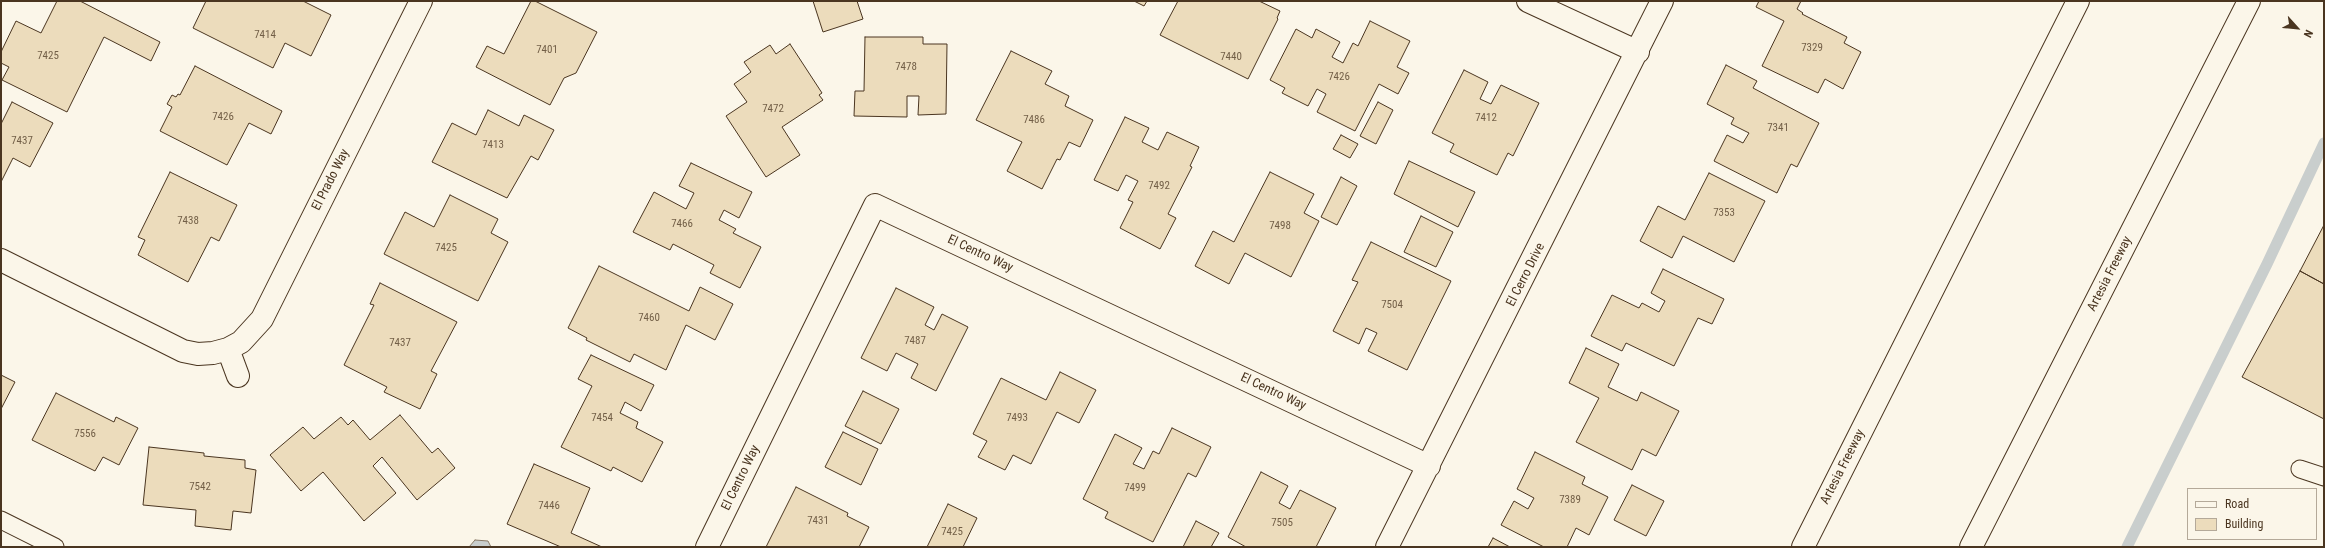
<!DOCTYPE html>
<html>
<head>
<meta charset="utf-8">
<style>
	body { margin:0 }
	#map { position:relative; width:2325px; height:548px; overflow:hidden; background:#fbf6e9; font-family:"Roboto Condensed",sans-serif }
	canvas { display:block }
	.frame { position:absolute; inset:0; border:2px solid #4a3520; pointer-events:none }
	.legend { position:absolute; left:2187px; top:488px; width:130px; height:52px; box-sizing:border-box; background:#fbf6e9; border:1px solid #b4a999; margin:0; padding:5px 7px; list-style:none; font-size:12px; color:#4a3520 }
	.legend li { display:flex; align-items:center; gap:8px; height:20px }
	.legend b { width:20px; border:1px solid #b4a999 }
	.north { position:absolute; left:2277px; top:8px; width:40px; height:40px; -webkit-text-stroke:3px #fbf6e9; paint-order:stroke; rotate:117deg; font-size:11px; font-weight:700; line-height:16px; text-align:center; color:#4a3520 }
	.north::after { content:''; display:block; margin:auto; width:14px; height:18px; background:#4a3520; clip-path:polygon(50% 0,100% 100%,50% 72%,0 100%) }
</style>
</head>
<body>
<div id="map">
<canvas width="2325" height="548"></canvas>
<div class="frame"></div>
<ul class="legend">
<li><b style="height:5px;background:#fbf6e9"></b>Road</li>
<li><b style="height:11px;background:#ecdcbc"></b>Building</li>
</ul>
<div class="north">N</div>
</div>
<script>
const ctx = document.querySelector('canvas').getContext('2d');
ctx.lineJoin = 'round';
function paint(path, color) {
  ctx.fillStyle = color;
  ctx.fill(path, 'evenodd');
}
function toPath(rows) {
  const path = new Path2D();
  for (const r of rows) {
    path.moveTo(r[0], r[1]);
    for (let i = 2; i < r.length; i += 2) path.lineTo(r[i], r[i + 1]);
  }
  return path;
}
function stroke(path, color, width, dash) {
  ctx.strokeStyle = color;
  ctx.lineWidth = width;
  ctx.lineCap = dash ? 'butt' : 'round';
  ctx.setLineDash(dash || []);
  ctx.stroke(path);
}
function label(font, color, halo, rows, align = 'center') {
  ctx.font = font + ' "Roboto Condensed",sans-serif';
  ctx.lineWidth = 3;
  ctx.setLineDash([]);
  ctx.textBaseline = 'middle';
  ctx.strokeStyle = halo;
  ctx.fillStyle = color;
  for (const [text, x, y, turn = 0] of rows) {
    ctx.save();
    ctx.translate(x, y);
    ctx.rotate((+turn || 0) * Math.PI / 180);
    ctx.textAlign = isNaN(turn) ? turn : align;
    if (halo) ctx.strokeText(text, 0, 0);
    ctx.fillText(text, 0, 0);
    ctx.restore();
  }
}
const water = toPath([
	[475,540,488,541,491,547,469,547,475,540]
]);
paint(water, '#c9cecd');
stroke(water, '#887966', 1);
stroke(toPath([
	[2127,547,2267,264,2324,143]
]), '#c9cecd', 11);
const building = toPath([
	[57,1,80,1,160,42,151,61,104,37,67,112,2,80,9,67,1,63,1,52,16,21,41,33,57,1],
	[206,1,303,1,331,15,311,56,285,43,273,68,193,28,206,1],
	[531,1,535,1,597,32,576,73,564,78,550,105,476,67,487,46,504,54,531,1],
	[813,1,857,1,863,19,823,32,813,1],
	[1134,1,1147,1,1144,6,1134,1],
	[1178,1,1259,1,1280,11,1277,18,1278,19,1248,79,1160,35,1178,1],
	[1759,1,1801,1,1797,9,1803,13,1802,14,1847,37,1844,43,1861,52,1843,89,1825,79,1818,93,1762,66,1784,21,1756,7,1759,1],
	[1370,21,1410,41,1397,67,1409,73,1398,94,1379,84,1355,131,1317,112,1326,94,1317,89,1308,106,1282,93,1285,88,1270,80,1296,29,1312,38,1316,29,1340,42,1332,57,1343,63,1353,43,1358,46,1370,21],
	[865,37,923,37,923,44,947,44,946,114,918,115,919,96,907,96,907,117,854,116,855,91,864,91,865,37],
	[790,44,822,93,819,95,823,100,782,127,800,155,766,177,726,116,747,102,734,84,751,72,744,62,770,45,776,54,790,44],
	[1011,51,1052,71,1045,84,1069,96,1065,106,1093,120,1080,147,1069,142,1060,160,1057,159,1042,189,1007,171,1022,142,976,120,1011,51],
	[1726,65,1757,81,1753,88,1819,123,1797,167,1791,164,1777,193,1714,161,1727,135,1743,143,1749,133,1731,124,1734,118,1707,104,1726,65],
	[195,66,282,111,271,134,249,123,227,165,160,131,172,107,167,104,172,95,176,97,178,94,180,95,195,66],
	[1464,70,1488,82,1480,99,1491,104,1501,85,1539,103,1513,156,1508,153,1497,175,1450,152,1454,144,1432,133,1464,70],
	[12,102,53,123,30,167,13,158,1,182,1,124,12,102],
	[1378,102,1393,110,1376,144,1360,136,1378,102],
	[488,110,519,126,524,115,554,130,538,160,531,156,507,198,432,162,452,123,476,135,488,110],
	[1125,117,1149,128,1142,142,1158,150,1167,132,1199,147,1190,166,1192,167,1168,214,1176,218,1160,249,1120,228,1133,202,1128,200,1138,181,1126,175,1118,191,1094,180,1125,117],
	[1341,135,1358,144,1350,158,1333,149,1341,135],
	[1409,161,1475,192,1458,227,1394,194,1409,161],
	[691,163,752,192,739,218,724,210,719,220,736,229,733,233,761,247,740,288,710,273,714,265,673,244,670,250,633,232,654,192,686,209,694,193,679,186,691,163],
	[170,172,237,205,219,241,211,237,188,282,138,255,145,240,138,237,170,172],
	[1270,172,1314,194,1304,213,1319,221,1291,277,1245,253,1229,284,1195,266,1213,231,1234,242,1270,172],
	[1709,173,1765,201,1734,262,1683,236,1672,258,1640,241,1658,206,1685,220,1709,173],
	[1341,177,1357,186,1337,225,1321,217,1341,177],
	[450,195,498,219,491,233,508,242,478,301,384,254,405,212,434,227,450,195],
	[1421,216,1453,232,1436,267,1404,252,1421,216],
	[2324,225,2324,284,2300,271,2324,225],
	[1371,242,1451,281,1407,370,1368,351,1377,333,1366,328,1359,344,1333,331,1358,282,1352,280,1371,242],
	[599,266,689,311,700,287,733,304,715,340,686,325,666,370,634,354,630,362,586,340,587,338,568,328,599,266],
	[1663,269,1724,299,1712,324,1698,318,1674,366,1626,343,1622,351,1591,336,1612,295,1639,308,1642,303,1659,312,1665,301,1651,293,1663,269],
	[2300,271,2324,284,2324,419,2242,377,2300,271],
	[380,283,457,322,431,371,437,374,420,409,384,392,387,387,344,365,374,305,370,304,380,283],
	[896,288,934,307,925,325,934,330,942,314,968,327,936,391,911,378,918,364,896,353,887,371,861,358,896,288],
	[1586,348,1619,364,1608,387,1637,401,1641,392,1679,411,1656,456,1642,449,1632,470,1576,442,1599,398,1569,383,1586,348],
	[591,355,654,385,641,411,625,402,620,413,638,422,636,428,663,442,642,482,613,467,611,471,561,447,592,386,578,379,591,355],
	[1060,372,1096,390,1079,423,1057,412,1031,464,1013,455,1005,470,978,457,987,441,973,434,1001,378,1046,400,1060,372],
	[1,375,15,382,1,409,1,375],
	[863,391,899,409,881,444,845,426,863,391],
	[56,393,114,422,116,417,138,428,119,465,103,457,95,471,32,440,56,393],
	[400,415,432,453,438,448,455,468,417,500,382,457,373,466,396,493,364,521,323,472,301,491,270,455,303,427,314,439,341,417,348,425,353,420,370,440,400,415],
	[1172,428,1211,447,1196,477,1188,473,1153,542,1105,518,1108,512,1083,499,1115,434,1142,448,1133,464,1144,469,1153,451,1159,454,1172,428],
	[843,432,878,449,861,485,825,467,843,432],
	[149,447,204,453,204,456,245,460,245,468,256,470,251,513,233,511,231,530,195,526,196,510,143,505,149,447],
	[1535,452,1585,477,1582,484,1608,497,1589,535,1576,528,1567,547,1544,547,1501,525,1514,501,1528,509,1534,498,1517,489,1535,452],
	[534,464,590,488,571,533,602,547,561,547,507,524,534,464],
	[1261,472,1288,486,1279,503,1290,509,1300,490,1336,508,1316,547,1246,547,1228,537,1261,472],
	[1632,485,1664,501,1646,536,1614,520,1632,485],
	[796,487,848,513,847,516,869,527,859,547,766,547,796,487],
	[948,504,977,518,963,547,927,547,948,504],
	[1196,521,1219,533,1211,547,1183,547,1196,521],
	[1493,538,1510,547,1488,547,1493,538]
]);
paint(building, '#ecdcbc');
stroke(building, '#4a3520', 1);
const service = toPath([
	[2300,469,2324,477],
	[1,520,55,547]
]);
const minor = toPath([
	[1528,1,1638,52],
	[1,260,183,351,198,354,213,353,228,349,241,342,262,319,421,1],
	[228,349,238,376],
	[707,547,875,205,1429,466],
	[1387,547,1662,1]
]);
const motorway = toPath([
	[1803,547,2078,1],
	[1971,547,2249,1]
]);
stroke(service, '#4a3520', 19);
stroke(minor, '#4a3520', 24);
stroke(motorway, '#4a3520', 24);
stroke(service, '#fbf6e9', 17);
stroke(minor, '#fbf6e9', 22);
stroke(motorway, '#fbf6e9', 22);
label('11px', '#725f47', null, [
	["7414",265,35],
	["7329",1812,48],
	["7401",547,50],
	["7425",48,56],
	["7440",1231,57],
	["7478",906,67],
	["7426",1339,77],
	["7472",773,109],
	["7426",223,117],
	["7412",1486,118],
	["7486",1034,120],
	["7341",1778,128],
	["7437",22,141],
	["7413",493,145],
	["7492",1159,186],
	["7353",1724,213],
	["7438",188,221],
	["7466",682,224],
	["7498",1280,226],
	["7425",446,248],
	["7504",1392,305],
	["7460",649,318],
	["7487",915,341],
	["7437",400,343],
	["7454",602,418],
	["7493",1017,418],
	["7556",85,434],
	["7542",200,487],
	["7499",1135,488],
	["7389",1570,500],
	["7446",549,506],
	["7431",818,521],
	["7505",1282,523],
	["7425",952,532]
]);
label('13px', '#4a3520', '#fbf6e9', [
	["El Prado Way",331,180,-63],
	["El Centro Way",980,254,25],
	["Artesia Freeway",2110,274,-63],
	["El Cerro Drive",1526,275,-63],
	["El Centro Way",1273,392,25],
	["Artesia Freeway",1843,467,-63],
	["El Centro Way",741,478,-64]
]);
</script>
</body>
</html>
